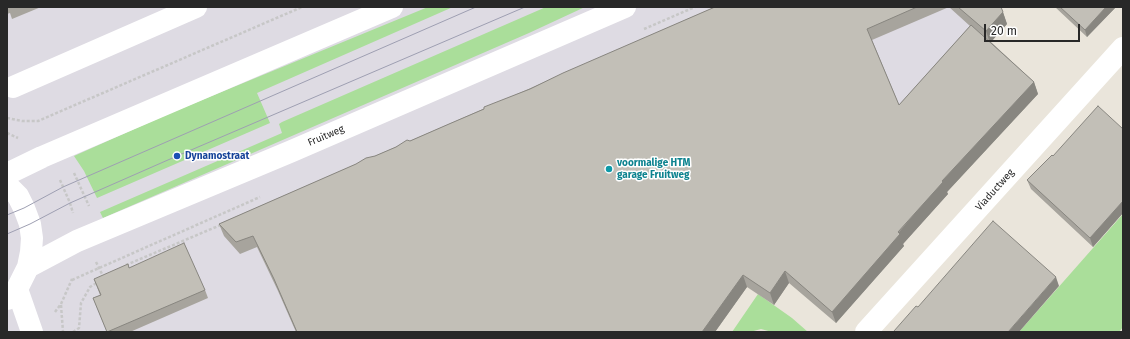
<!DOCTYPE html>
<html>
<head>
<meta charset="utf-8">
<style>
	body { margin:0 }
	#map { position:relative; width:1130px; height:339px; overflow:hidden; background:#eae5db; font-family:"Fira Sans",sans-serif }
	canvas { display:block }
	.frame { position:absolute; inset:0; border:8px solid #282828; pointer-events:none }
	.scale { position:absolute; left:984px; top:24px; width:96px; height:18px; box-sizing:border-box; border:2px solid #282828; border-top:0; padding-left:5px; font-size:12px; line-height:14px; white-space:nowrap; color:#282828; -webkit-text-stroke:3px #fff; paint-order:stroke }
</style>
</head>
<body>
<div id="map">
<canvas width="1130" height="339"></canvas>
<div class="frame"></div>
<div class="scale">20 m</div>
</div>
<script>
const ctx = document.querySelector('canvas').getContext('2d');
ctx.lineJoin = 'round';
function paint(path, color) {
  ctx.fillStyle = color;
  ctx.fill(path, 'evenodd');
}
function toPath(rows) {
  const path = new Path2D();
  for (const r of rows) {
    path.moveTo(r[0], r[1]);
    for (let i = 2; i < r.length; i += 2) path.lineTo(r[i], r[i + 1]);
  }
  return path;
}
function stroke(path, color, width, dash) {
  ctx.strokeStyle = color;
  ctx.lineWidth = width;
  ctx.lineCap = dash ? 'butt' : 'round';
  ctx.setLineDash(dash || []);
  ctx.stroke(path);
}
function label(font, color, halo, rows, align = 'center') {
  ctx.font = font + ' "Fira Sans",sans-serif';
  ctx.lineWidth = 3;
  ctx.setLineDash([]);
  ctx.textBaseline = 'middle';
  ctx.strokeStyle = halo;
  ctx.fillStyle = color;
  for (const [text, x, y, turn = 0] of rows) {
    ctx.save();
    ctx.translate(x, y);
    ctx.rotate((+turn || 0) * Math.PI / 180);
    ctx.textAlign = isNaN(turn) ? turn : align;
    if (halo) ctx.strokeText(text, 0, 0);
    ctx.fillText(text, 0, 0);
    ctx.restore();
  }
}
paint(toPath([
	[7,7,992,7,707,332,7,332]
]), '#dedbe3');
paint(toPath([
	[428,7,453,7,257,93,270,123,97,198,84,171,74,156,168,114],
	[546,7,585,7,529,33,103,218,100,212,282,133,279,124,282,122],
	[1123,214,1123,327,1119,332,1019,332],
	[758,294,792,318,808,332,772,332,761,329,750,332,732,332]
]), '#aade9a');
stroke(toPath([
	[644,29,695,7],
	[7,118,22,121,38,121,302,7],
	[7,133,18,138],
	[74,173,89,206],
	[60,180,70,203,73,213],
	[96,262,104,278],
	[126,265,223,224],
	[72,280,260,197],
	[61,305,63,332],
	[55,312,61,304,72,279],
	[73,332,79,328,81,303,90,287,98,282]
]), '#c7c7c7', 2.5, [3, 2]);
stroke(toPath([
	[13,87,196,7],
	[7,174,42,157,392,7],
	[7,185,18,196,24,208,30,224,32,238,31,252,28,267,17,289,7,299],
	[28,267,77,241,292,151,625,7],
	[17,289,32,332],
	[866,332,1123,48]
]), '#fff', 22);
stroke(toPath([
	[7,215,24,208,63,187,476,7],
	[7,234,30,224,70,203,177,156,525,7]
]), '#9e9fb2', 1);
paint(toPath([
	[7,7,41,7,12,19,10,13,7,14],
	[715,7,1001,7,1007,24,991,42,1034,82,1038,94,947,192,948,194,903,244,904,246,836,323,789,283,774,305,747,287,715,332,296,332,278,291,257,247,240,254,224,236,219,224,375,156,449,124],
	[949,7,970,26,899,105,872,40],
	[1055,7,1116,7,1087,37],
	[1123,129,1123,213,1093,247,1031,189,1027,180,1053,156],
	[129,268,205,290,208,298,130,332,107,332,93,298,100,295,94,279]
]), '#a7a49d');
paint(toPath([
	[1106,7,1116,7,1087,37,1085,30],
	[1003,12,1007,24,990,43,986,31],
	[1034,82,1038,94,947,192,948,194,903,244,904,246,836,323,832,312,942,181],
	[1123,201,1123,213,1093,247,1090,238],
	[785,271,789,283,774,305,770,293],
	[743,275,747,287,715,332,702,332],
	[1056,277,1059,286,1019,332,1008,332]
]), '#888680');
const building = toPath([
	[715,7,917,7,867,29,899,105,971,25,1034,82,942,181,943,182,898,232,900,234,832,312,785,271,770,293,743,275,702,332,297,332,274,279,253,236,236,242,219,224,356,164,366,158,375,156,396,147,407,140,410,141,449,124,484,109,484,107,530,89,563,73,715,7],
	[958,7,1001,7,1003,12,986,31,958,7],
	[1060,7,1106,7,1085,30,1060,7],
	[1098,106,1123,129,1123,201,1090,238,1027,180,1052,155,1053,156,1098,106],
	[993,221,1056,277,1008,332,895,332,894,331,916,306,918,307,993,221],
	[184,243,205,290,107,332,93,298,101,295,94,279,128,264,129,268,184,243]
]);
paint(building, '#c2bfb7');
stroke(building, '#888680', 1);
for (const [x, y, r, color] of [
	[177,156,4,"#1a4fb4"],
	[609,169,4,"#0f9aa8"]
]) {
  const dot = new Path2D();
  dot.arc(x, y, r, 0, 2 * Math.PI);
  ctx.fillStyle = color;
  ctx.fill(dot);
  stroke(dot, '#fff', 1.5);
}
label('10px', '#282828', '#fff', [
	["Fruitweg",326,136,-23],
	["Viaductweg",995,190,-48]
]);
label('bold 10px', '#164399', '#fff', [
	["Dynamostraat",185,156]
], 'left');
label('bold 10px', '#0d838f', '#fff', [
	["voormalige HTM",617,163],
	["garage Fruitweg",617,175]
], 'left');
</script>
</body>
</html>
